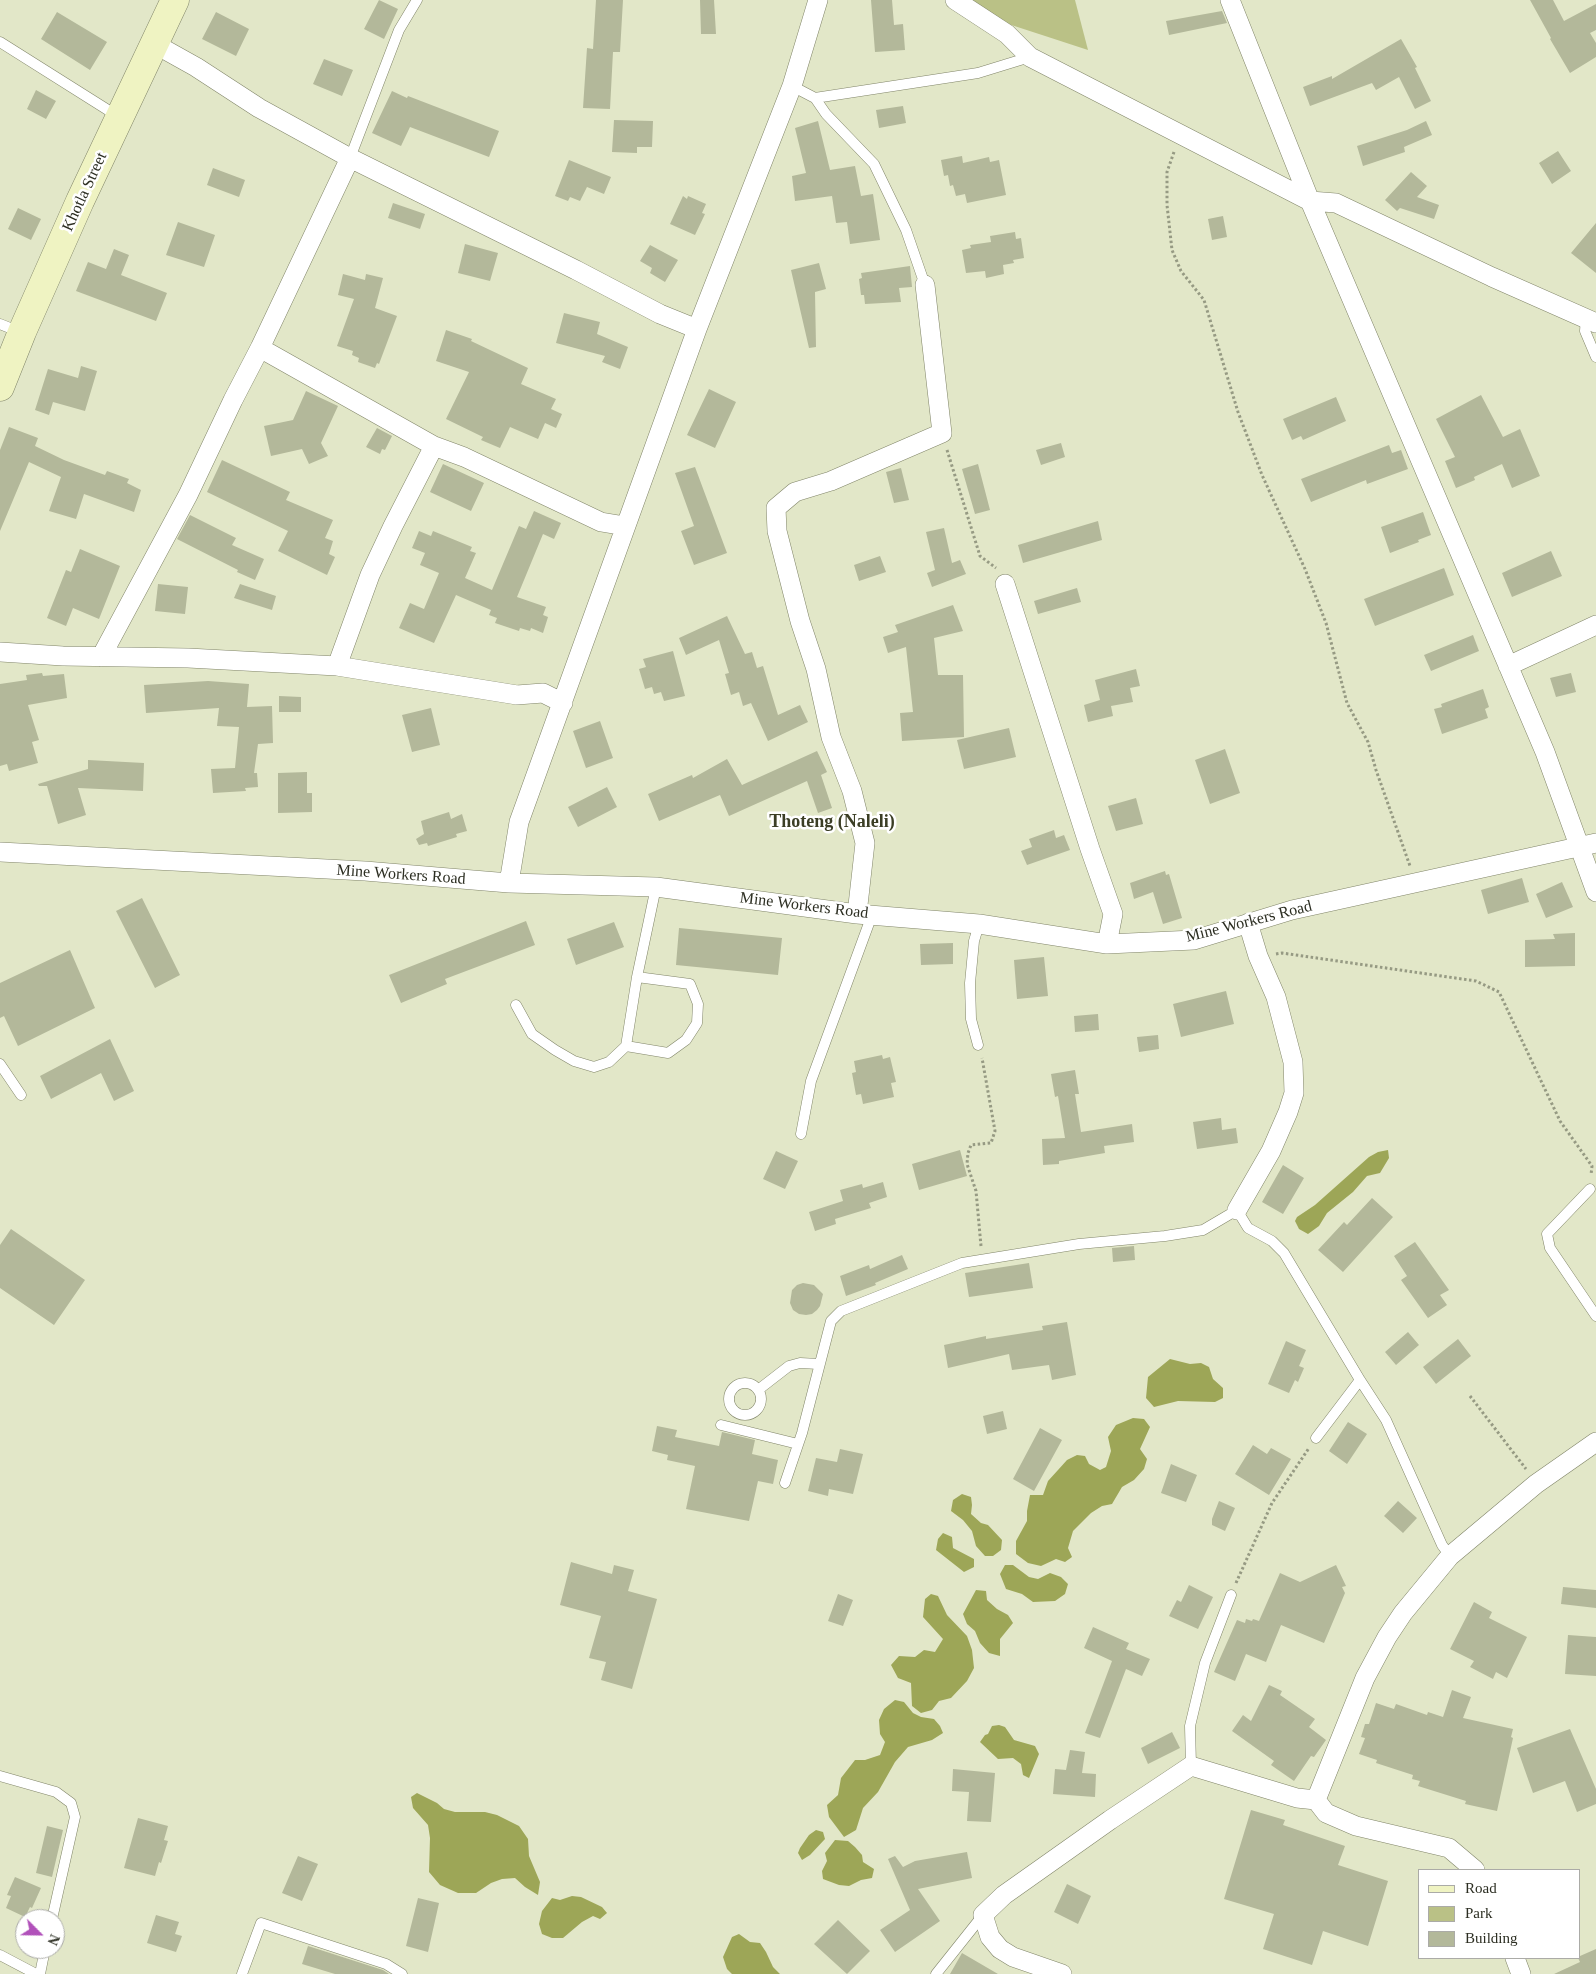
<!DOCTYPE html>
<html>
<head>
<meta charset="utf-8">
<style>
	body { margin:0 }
	#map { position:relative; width:1596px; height:1974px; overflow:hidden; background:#e2e7c8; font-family:"Times New Roman",serif }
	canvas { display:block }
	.legend { position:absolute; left:1418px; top:1869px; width:162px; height:90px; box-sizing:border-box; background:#fff; border:1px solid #ababa7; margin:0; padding:6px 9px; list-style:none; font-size:15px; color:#2c2e22 }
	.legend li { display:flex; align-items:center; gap:10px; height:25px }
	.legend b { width:25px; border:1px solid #ababa7 }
	.north { position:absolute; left:15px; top:1909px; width:50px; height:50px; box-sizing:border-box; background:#fff; border:1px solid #ababa7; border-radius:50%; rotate:113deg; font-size:14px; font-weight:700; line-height:20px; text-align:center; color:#2c2e22 }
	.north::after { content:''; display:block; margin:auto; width:18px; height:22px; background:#b151ba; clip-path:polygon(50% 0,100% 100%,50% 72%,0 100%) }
</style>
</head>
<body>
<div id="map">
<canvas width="1596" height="1974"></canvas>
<ul class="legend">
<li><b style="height:6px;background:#eff3c2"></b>Road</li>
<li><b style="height:14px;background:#bac186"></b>Park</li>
<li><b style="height:14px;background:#b3b89a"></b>Building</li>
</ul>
<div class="north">N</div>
</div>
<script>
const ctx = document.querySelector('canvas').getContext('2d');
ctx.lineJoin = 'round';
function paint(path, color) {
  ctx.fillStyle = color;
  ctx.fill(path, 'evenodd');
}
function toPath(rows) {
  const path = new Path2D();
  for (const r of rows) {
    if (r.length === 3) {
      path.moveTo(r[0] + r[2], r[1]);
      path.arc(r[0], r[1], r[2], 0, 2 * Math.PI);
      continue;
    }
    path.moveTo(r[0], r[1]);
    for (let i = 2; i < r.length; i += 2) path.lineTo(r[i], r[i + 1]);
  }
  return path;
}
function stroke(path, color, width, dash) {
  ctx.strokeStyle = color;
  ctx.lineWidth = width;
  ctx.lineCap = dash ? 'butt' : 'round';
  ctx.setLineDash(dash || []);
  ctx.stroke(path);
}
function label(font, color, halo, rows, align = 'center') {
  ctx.font = font + ' "Times New Roman",serif';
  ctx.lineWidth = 5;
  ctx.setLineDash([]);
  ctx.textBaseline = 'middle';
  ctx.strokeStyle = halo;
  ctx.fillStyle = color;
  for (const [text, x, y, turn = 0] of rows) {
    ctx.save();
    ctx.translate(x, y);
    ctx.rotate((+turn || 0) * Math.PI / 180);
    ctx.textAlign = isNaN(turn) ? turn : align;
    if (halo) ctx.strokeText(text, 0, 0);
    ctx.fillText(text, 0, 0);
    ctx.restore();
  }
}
paint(toPath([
	[964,0,1075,0,1088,50,993,19]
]), '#bac186');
paint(toPath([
	[1388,1150,1389,1158,1380,1173,1367,1176,1353,1192,1327,1213,1319,1226,1308,1234,1299,1229,1295,1221,1297,1217,1315,1205,1369,1157,1378,1152],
	[1170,1359,1190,1364,1201,1363,1209,1367,1213,1379,1223,1388,1223,1398,1215,1402,1178,1401,1154,1407,1146,1398,1148,1377],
	[1133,1418,1144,1419,1150,1427,1140,1449,1147,1459,1144,1469,1134,1480,1122,1487,1112,1504,1102,1506,1091,1513,1073,1531,1068,1548,1072,1557,1065,1562,1056,1559,1041,1566,1028,1563,1016,1554,1016,1541,1027,1521,1027,1511,1030,1495,1043,1495,1048,1481,1058,1470,1067,1460,1077,1455,1085,1456,1089,1464,1100,1470,1106,1467,1111,1451,1108,1437,1116,1425],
	[962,1494,971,1497,972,1505,971,1514,981,1523,988,1525,1002,1540,1001,1550,993,1556,985,1556,976,1546,972,1531,963,1520,951,1511,953,1500],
	[943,1533,952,1537,953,1548,974,1559,974,1567,964,1572,936,1550,938,1539],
	[1005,1565,1013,1565,1029,1577,1038,1579,1050,1573,1061,1577,1068,1584,1065,1594,1055,1601,1033,1602,1022,1594,1006,1589,1000,1574],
	[976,1590,986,1591,987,1600,997,1609,1008,1615,1013,1623,1000,1639,1000,1656,989,1653,980,1643,975,1631,967,1624,963,1614],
	[931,1594,938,1596,947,1615,967,1636,972,1650,974,1668,967,1681,951,1698,939,1701,932,1710,921,1713,912,1706,911,1683,898,1678,891,1665,899,1656,915,1657,924,1650,935,1652,943,1639,923,1617,925,1599],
	[895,1700,904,1702,913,1713,921,1717,934,1719,940,1726,943,1733,932,1740,908,1747,895,1762,878,1792,863,1808,856,1830,844,1837,829,1817,827,1805,838,1795,841,1778,855,1760,865,1760,880,1755,885,1742,880,1734,879,1720,884,1709],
	[999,1725,1005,1727,1014,1740,1035,1746,1039,1754,1029,1778,1023,1775,1021,1764,1013,1758,998,1759,980,1742,985,1735,988,1734,992,1726],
	[417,1793,437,1803,444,1809,455,1812,485,1812,497,1815,519,1826,528,1839,529,1856,540,1882,538,1895,525,1887,515,1878,502,1879,491,1883,476,1893,458,1893,440,1885,429,1872,430,1838,428,1825,413,1808,411,1797],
	[816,1830,823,1832,825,1839,810,1855,802,1860,798,1853,800,1848,809,1835],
	[835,1840,848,1841,855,1847,862,1855,863,1862,874,1869,872,1878,861,1880,849,1886,839,1885,823,1879,822,1871,827,1861,825,1853],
	[572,1896,581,1897,602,1907,607,1913,600,1919,593,1916,582,1922,563,1938,552,1938,542,1934,539,1924,542,1911,552,1898,560,1900],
	[739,1934,750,1942,760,1943,766,1952,773,1967,780,1974,732,1974,727,1969,723,1957,732,1937]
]), '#9da657');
paint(toPath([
	[379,0,398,9,384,39,364,29],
	[596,0,623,0,620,52,613,52,610,109,583,108,587,48,593,49],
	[700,0,714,0,716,34,701,34],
	[871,0,892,0,894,25,903,24,905,50,875,52],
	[1530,0,1553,0,1564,21,1596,4,1596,30,1590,33,1596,43,1596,57,1570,73,1550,39,1551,38],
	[1222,11,1227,23,1169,35,1166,21],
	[57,12,107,42,90,70,41,39],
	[216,12,249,29,236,56,202,39],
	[1401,39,1417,67,1415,68,1431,101,1415,109,1399,77,1376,90,1372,83,1310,106,1303,87,1332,76,1332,79],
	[324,59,353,70,342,96,313,84],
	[36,90,56,101,46,119,27,109],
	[392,91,407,98,408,96,499,131,489,157,410,127,401,146,372,133],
	[903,106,906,123,879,128,876,110],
	[614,120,653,121,652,147,637,147,637,153,612,152],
	[818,121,830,170,855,166,861,196,873,194,880,240,850,244,847,222,836,223,832,196,795,201,792,176,806,173,795,128],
	[1426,121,1432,135,1404,147,1405,152,1363,166,1357,146,1407,130],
	[1558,151,1571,171,1552,184,1539,163],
	[962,156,963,163,989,157,990,162,999,160,1006,195,967,203,965,194,956,196,953,185,950,186,948,175,944,176,941,160],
	[569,160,611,177,604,194,587,187,580,201,570,197,568,201,555,196],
	[213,168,245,180,239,197,207,185],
	[1411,172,1427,186,1417,197,1439,205,1434,219,1400,208,1397,211,1385,200],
	[683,196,687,199,688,196,706,204,702,213,705,214,695,235,670,224],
	[393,203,425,214,420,229,388,218],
	[18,208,41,219,31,240,8,229],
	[1223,216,1227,237,1212,240,1208,219],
	[178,222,215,235,204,267,166,255],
	[1596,223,1596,273,1571,253],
	[1015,232,1016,239,1021,238,1024,258,1013,260,1014,263,1003,265,1004,274,986,278,985,271,966,273,962,250,971,248,970,245,991,242,990,236],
	[465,244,498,253,490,281,458,273],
	[650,245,678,260,665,282,650,273,652,268,640,261],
	[114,249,129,255,121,275,167,293,156,321,76,291,88,262,106,269],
	[819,263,826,289,815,292,816,347,809,348,791,270],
	[910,266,912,287,899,288,901,302,865,304,864,295,861,295,859,279,862,278,861,273],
	[343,274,365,280,366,274,383,278,375,308,397,316,379,364,377,363,375,368,358,362,359,358,352,355,353,351,337,346,354,299,338,295],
	[564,313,600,322,597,334,628,347,620,369,602,362,605,356,556,343],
	[446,330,472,339,471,341,528,368,521,384,556,399,551,409,562,414,556,428,545,423,538,439,510,427,500,448,481,440,483,437,446,419,469,372,436,361],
	[81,366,97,371,85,411,53,402,49,415,35,410,48,369,78,378],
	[709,389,736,402,715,448,687,435],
	[306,391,338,406,321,443,328,456,309,464,302,449,271,456,264,426,293,420],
	[1481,395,1503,437,1520,429,1540,476,1512,488,1502,464,1474,477,1475,480,1456,488,1445,461,1455,457,1436,419],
	[1336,397,1346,421,1303,440,1301,436,1292,440,1283,419],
	[9,427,38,438,35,446,64,460,105,475,107,471,129,479,127,483,141,490,134,512,84,494,76,519,49,511,61,477,29,462,0,531,0,450],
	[377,428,392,436,385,450,382,449,380,454,366,447],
	[1061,443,1065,457,1041,465,1036,450],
	[1389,445,1392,453,1401,450,1408,469,1367,484,1366,480,1311,502,1301,479],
	[222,460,290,492,286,500,333,520,325,538,333,541,329,554,335,557,327,575,278,551,288,531,207,492],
	[443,464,484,483,471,511,430,492],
	[978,464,990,510,975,514,962,469],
	[695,467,727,553,694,565,681,531,694,526,675,473],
	[901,468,909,500,894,503,886,472],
	[534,511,561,523,554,539,543,534,517,597,546,607,543,615,548,617,543,633,531,628,530,631,520,628,519,631,495,623,497,618,489,615,491,610,456,595,434,643,399,628,410,603,424,609,439,573,420,565,425,553,412,548,419,531,431,536,433,531,472,547,470,551,476,553,465,578,492,590,519,526,526,529],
	[1423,512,1431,535,1418,540,1419,542,1390,553,1381,527],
	[190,515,236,538,232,545,264,559,255,580,237,572,238,570,177,539],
	[1098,521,1102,540,1023,563,1018,545],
	[944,528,952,563,960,560,966,574,932,587,927,573,935,570,926,532],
	[80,549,120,566,99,619,73,608,66,626,47,618,66,570,71,572],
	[1551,551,1562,576,1512,597,1502,573],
	[880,556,886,572,859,581,854,565],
	[1444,568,1454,595,1375,626,1364,599],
	[158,584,188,587,185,614,155,611],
	[240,584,276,596,272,610,234,598],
	[1077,588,1081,602,1038,614,1034,601],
	[953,605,963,631,934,638,938,675,963,675,964,737,902,741,900,713,913,712,906,647,888,653,883,637,898,632,895,625],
	[727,616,745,654,752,652,757,668,763,666,778,715,800,705,808,722,768,741,751,703,743,706,739,692,731,695,725,674,729,673,719,640,686,655,679,638],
	[1473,635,1479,651,1431,671,1424,655],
	[673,651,685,696,664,701,661,692,654,694,652,687,645,689,639,669,646,667,643,659],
	[1136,669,1140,686,1130,688,1133,702,1111,706,1113,716,1088,722,1084,705,1100,700,1095,680],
	[42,673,43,676,64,674,67,698,28,705,39,740,32,742,38,763,9,771,7,764,0,766,0,684,27,680,26,675],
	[1571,673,1576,692,1556,697,1550,678],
	[208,681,249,684,247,707,272,706,273,743,258,744,254,773,257,773,258,787,245,788,246,791,213,793,211,769,235,768,239,727,217,726,219,708,146,713,144,685],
	[1483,689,1489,707,1485,709,1488,718,1442,734,1434,709,1442,707,1441,704],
	[279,696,301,697,301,712,279,712],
	[431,708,440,745,412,752,402,715],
	[600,721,613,758,586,768,573,731],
	[1009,728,1016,757,964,769,957,740],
	[1225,749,1240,793,1210,804,1195,760],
	[817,751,827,772,821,775,832,808,818,813,807,781,729,816,720,795,659,821,648,794,692,775,693,778,727,759,742,785],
	[88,760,144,763,143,791,78,788,86,815,58,824,47,786,39,786,38,784,88,769],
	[307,772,307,793,312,793,312,812,278,813,278,773],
	[607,787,617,807,578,827,568,807],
	[1136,798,1143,824,1116,831,1108,806],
	[449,812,451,819,462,814,467,831,456,834,457,837,428,846,427,843,419,845,416,839,424,834,421,821],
	[1054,830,1056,838,1064,835,1070,850,1027,865,1021,851,1032,847,1029,839],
	[1165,871,1166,875,1169,874,1182,918,1163,924,1153,892,1134,899,1130,883],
	[1522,878,1529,902,1488,914,1481,890],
	[1562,882,1573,907,1546,918,1536,894],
	[142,898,180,975,155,988,116,911],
	[526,921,535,945,445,979,447,984,401,1003,389,975],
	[614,922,624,947,576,965,567,939],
	[679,928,782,938,778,975,676,965],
	[1575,933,1575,966,1525,967,1525,940,1555,939,1553,934],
	[953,943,953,964,921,965,920,944],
	[70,950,95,1008,18,1046,4,1016,0,1018,0,983],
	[1044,957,1048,996,1017,999,1014,960],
	[1226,991,1234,1024,1181,1037,1173,1004],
	[1098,1014,1099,1030,1075,1032,1074,1016],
	[1158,1035,1159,1049,1139,1052,1137,1037],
	[110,1039,134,1091,114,1101,101,1073,51,1099,40,1076],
	[882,1055,883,1059,890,1057,896,1082,891,1083,894,1097,863,1104,861,1094,856,1095,852,1073,856,1072,854,1061],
	[1075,1070,1079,1094,1075,1094,1081,1132,1132,1124,1134,1142,1104,1146,1105,1153,1059,1161,1059,1164,1043,1165,1042,1139,1065,1138,1058,1096,1055,1097,1051,1074],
	[1221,1118,1222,1130,1236,1128,1238,1143,1197,1149,1193,1122],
	[960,1150,967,1176,919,1190,912,1164],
	[776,1151,798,1161,785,1189,763,1179],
	[1283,1165,1304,1178,1283,1214,1262,1202],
	[883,1182,887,1197,869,1203,871,1208,835,1219,836,1224,815,1231,809,1212,843,1201,840,1190,862,1184,863,1188],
	[1372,1198,1393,1217,1343,1272,1318,1250,1344,1222,1347,1225],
	[11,1229,85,1280,54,1325,0,1288,0,1245],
	[1415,1242,1449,1290,1440,1295,1447,1305,1428,1318,1401,1280,1407,1276,1394,1256],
	[1134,1246,1135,1260,1113,1262,1112,1248],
	[902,1255,908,1269,875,1283,876,1285,846,1296,840,1276,869,1265,870,1269],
	[1029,1263,1033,1288,969,1297,965,1273],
	[803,1283,814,1285,823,1294,820,1306,817,1310,812,1314,806,1315,799,1314,793,1310,790,1303,792,1290,797,1285],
	[1067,1322,1076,1375,1052,1380,1049,1365,1012,1370,1009,1354,948,1368,944,1345,986,1336,986,1339,1043,1330,1042,1326],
	[1408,1332,1419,1345,1396,1365,1385,1352],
	[1458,1339,1471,1356,1436,1384,1423,1367],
	[1286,1341,1306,1350,1299,1366,1304,1368,1298,1382,1295,1380,1289,1393,1268,1384],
	[1003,1411,1007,1429,987,1434,983,1416],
	[1348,1422,1367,1434,1347,1464,1329,1451],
	[657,1426,677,1430,675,1437,719,1446,722,1432,755,1440,752,1454,778,1460,773,1484,758,1481,749,1521,686,1509,695,1466,667,1460,668,1455,652,1451],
	[1040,1428,1062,1440,1034,1491,1013,1479],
	[1253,1445,1267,1454,1271,1448,1291,1459,1269,1495,1235,1474],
	[840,1449,863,1454,853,1494,829,1489,828,1496,808,1491,816,1458,837,1462],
	[1171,1464,1197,1475,1186,1502,1161,1493],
	[1219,1501,1235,1508,1225,1531,1212,1525,1212,1519],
	[1398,1501,1417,1518,1403,1533,1384,1516],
	[571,1562,612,1574,614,1565,634,1570,628,1591,657,1599,632,1689,601,1680,606,1662,589,1658,601,1616,560,1605],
	[1336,1565,1346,1586,1342,1587,1345,1593,1324,1643,1281,1625,1266,1662,1246,1654,1235,1681,1214,1672,1237,1620,1245,1623,1246,1619,1252,1621,1253,1619,1259,1621,1280,1573,1300,1582],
	[1189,1585,1213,1597,1198,1629,1169,1616,1177,1600,1181,1602],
	[1563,1587,1596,1590,1596,1608,1561,1604],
	[838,1594,853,1600,843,1626,828,1621],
	[1474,1602,1492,1612,1489,1618,1527,1637,1507,1678,1496,1672,1493,1679,1470,1667,1474,1661,1450,1649],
	[1093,1627,1129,1643,1126,1649,1150,1659,1142,1676,1126,1669,1100,1738,1085,1733,1112,1661,1084,1648],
	[1568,1635,1596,1637,1596,1676,1565,1674],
	[1269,1685,1282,1691,1280,1695,1315,1719,1309,1727,1326,1740,1314,1757,1311,1756,1294,1781,1271,1765,1274,1761,1232,1731,1243,1715,1251,1721],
	[1452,1690,1471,1697,1463,1718,1513,1729,1511,1737,1513,1738,1497,1811,1465,1804,1466,1801,1418,1786,1420,1781,1412,1779,1413,1775,1376,1763,1377,1760,1359,1754,1365,1738,1361,1737,1365,1724,1369,1724,1376,1703,1394,1709,1396,1704,1427,1715,1428,1712,1443,1717],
	[1570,1729,1596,1789,1596,1804,1577,1812,1565,1781,1533,1793,1517,1748],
	[1172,1732,1180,1748,1148,1764,1141,1748],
	[1070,1750,1085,1752,1082,1773,1096,1774,1095,1797,1053,1794,1055,1769,1066,1770],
	[953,1769,995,1773,991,1822,967,1821,969,1792,952,1791],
	[1251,1810,1285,1820,1283,1825,1345,1846,1338,1865,1388,1881,1368,1946,1323,1931,1312,1965,1263,1949,1274,1914,1224,1899],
	[138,1818,168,1826,164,1840,168,1841,161,1863,159,1862,155,1876,124,1868],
	[47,1826,63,1830,52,1877,36,1873],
	[967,1852,972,1878,918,1889,940,1921,895,1952,880,1930,910,1910,888,1859,895,1856,903,1867,915,1861],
	[298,1856,318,1864,302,1901,282,1893],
	[15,1877,41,1888,32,1908,30,1907,25,1917,6,1908,11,1896,7,1895],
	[1067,1884,1091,1896,1078,1924,1054,1912],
	[418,1898,439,1903,428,1952,406,1946],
	[156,1915,179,1922,175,1934,182,1936,176,1952,147,1943],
	[838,1920,870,1951,847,1974,814,1944],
	[308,1946,383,1970,389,1974,335,1974,302,1964],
	[1596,1949,1596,1974,1554,1974,1580,1962,1578,1958,1580,1956],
	[962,1953,998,1974,950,1974]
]), '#b3b89a');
const lane = toPath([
	[0,42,119,117],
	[792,86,815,98,826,114,874,164,906,230,925,285],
	[815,98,978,73,1030,57],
	[350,158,399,30,417,0],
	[1586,318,1585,331,1596,357],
	[0,324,20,332],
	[516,1005,532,1034,555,1050,574,1061,594,1067,609,1062,626,1046,637,977,656,887],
	[978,1045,971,1019,970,983,974,941,979,924],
	[626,1046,668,1053,686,1040,697,1023,698,1004,690,984,637,977],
	[0,1064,21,1095],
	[801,1134,811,1081,872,915],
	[1590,1189,1547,1234,1550,1248,1596,1316],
	[745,1399,16],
	[758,1390,789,1366,800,1363,819,1364],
	[721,1425,798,1444],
	[1316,1438,1360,1380],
	[785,1483,802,1433,831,1321,841,1311,962,1263,1079,1244,1165,1236,1203,1230,1237,1210,1248,1228,1272,1241,1284,1253,1360,1380,1386,1420,1442,1545,1450,1556],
	[1191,1766,1190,1726,1205,1663,1231,1595],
	[0,1776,56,1792,71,1803,75,1817,52,1919],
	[0,1955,36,1974],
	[40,1974,45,1949],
	[242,1974,261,1923,386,1964,402,1974],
	[936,1974,983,1915]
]);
const street = toPath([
	[955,0,1007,34,1030,57,1310,201,1336,203,1492,277,1596,323],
	[1230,0,1310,201,1545,752,1596,892],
	[153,43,196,67,259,108,350,158,576,270,660,314,697,329],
	[260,348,434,446,464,457,601,522,625,526],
	[1005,584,1090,849,1113,914,1107,944],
	[0,652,63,656,188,658,337,666,517,695,543,693,563,703],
	[101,657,188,495,233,400,260,348,350,158],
	[337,666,370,575,393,526,434,446],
	[1508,666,1596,625],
	[0,852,365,871,509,883,656,887,857,914,979,924,1107,944,1194,940,1292,910,1596,843],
	[509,883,519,822,697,329,792,86,818,0],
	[857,914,865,843,852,791,831,737,816,669,800,621,777,531,776,508,795,492,831,481,942,433,925,285],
	[1237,1210,1271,1151,1288,1112,1294,1093,1293,1062,1276,997,1258,956,1248,923],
	[1316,1800,1365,1678,1387,1637,1403,1613,1450,1556,1536,1484,1596,1442],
	[1515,1958,1521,1974],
	[1062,1974,1013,1957,1000,1949,990,1937,983,1915,1004,1895,1110,1820,1191,1766,1297,1798,1316,1800,1326,1813,1356,1826,1449,1848,1475,1870]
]);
const secondary = toPath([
	[0,387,22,332,80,201,175,0]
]);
stroke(lane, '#818569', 11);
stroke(street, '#818569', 20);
stroke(secondary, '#818569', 29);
stroke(toPath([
	[1174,152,1167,172,1167,205,1172,250,1181,271,1204,300,1238,412,1262,475,1305,569,1326,623,1347,703,1368,742,1376,770,1410,866],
	[947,450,980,556,996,568],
	[1276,954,1282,953,1476,981,1499,992,1560,1121,1592,1166,1591,1175],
	[981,1246,976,1191,967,1164,968,1153,971,1145,991,1143,995,1131,982,1058],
	[1470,1396,1526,1469],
	[1236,1583,1272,1503,1309,1448]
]), '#969a83', 3, [2.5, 2.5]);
stroke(lane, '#fff', 10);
stroke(street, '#fff', 19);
stroke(secondary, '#eff3c2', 28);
label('16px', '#2c2e22', '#fff', [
	["Khotla Street",85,192,-65],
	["Mine Workers Road",401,875,4],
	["Mine Workers Road",804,906,7],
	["Mine Workers Road",1249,922,-14]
]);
label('bold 18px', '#3b3e25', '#fff', [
	["Thoteng (Naleli)",832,822]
]);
</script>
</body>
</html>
